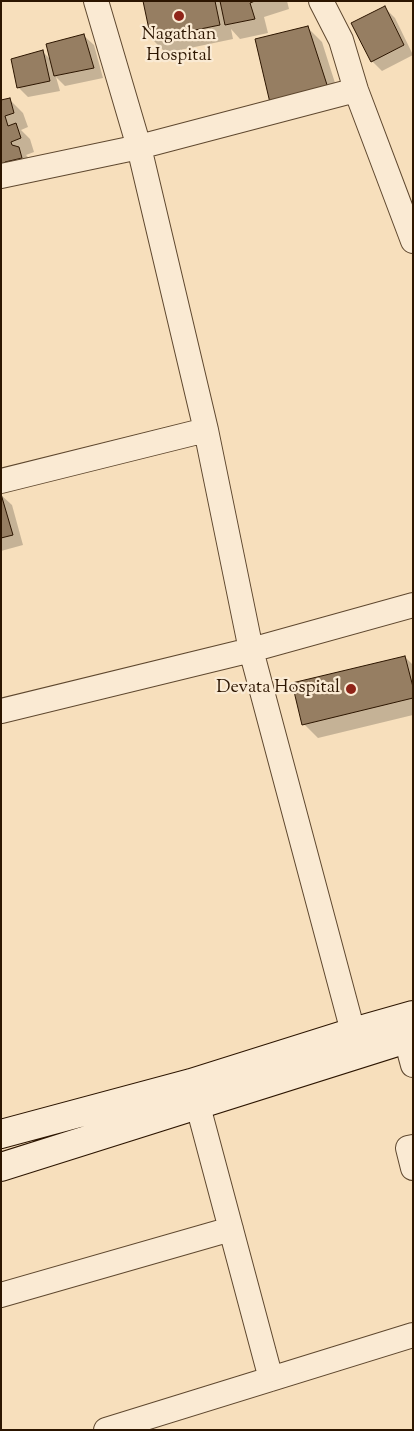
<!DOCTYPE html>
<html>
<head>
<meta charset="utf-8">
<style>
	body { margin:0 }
	#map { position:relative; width:414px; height:1431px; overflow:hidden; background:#f7dfbc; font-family:"Sorts Mill Goudy",serif }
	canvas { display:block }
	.frame { position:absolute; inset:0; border:2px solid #2c1500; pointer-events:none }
</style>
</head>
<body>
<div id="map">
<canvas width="414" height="1431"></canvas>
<div class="frame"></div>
</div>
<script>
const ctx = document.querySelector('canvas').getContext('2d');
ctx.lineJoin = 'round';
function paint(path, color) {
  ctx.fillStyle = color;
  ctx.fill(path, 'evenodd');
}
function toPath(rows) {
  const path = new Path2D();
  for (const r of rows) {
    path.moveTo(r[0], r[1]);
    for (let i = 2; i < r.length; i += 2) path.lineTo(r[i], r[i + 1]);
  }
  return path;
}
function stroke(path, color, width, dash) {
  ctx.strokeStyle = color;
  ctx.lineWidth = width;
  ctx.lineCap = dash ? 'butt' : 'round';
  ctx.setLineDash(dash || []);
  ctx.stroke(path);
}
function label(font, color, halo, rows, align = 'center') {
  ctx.font = font + ' "Sorts Mill Goudy",serif';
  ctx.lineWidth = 4.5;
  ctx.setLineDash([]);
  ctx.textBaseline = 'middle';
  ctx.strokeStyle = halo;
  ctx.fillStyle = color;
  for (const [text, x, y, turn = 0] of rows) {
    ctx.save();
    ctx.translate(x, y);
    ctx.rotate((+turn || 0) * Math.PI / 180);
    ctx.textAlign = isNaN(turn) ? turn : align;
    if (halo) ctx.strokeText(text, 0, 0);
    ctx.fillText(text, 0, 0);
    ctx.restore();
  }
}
paint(toPath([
	[144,1,287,1,289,9,264,17,268,33,240,39,231,29,233,39,166,53,152,39],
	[385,8,395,18,413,55,382,71,372,61],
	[308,28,322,42,342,105,256,40],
	[83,35,94,45,103,78,65,86,56,77,60,91,28,97,18,87,42,51,52,61],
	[9,99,23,113,28,127,21,130,30,139,34,152,26,155,33,163,1,180,1,102],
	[1,495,12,505,23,545,1,551],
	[405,657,413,665,413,715,318,738,304,724]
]), '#0003');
const building = toPath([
	[143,1,215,1,220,25,151,39,143,1],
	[220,1,255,1,250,3,255,19,225,25,220,1],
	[385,6,404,45,371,62,351,23,385,6],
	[308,26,329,91,271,107,255,39,308,26],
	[84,34,94,68,54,76,46,44,84,34],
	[43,50,50,81,17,88,11,59,43,50],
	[10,98,14,113,5,116,8,126,16,123,21,138,11,142,12,145,19,147,22,158,5,162,6,167,1,168,1,100,10,98],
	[1,494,13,535,1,538,1,494],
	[405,656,413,687,413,698,302,725,292,683,405,656]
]);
paint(building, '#967e62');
stroke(building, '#2c1500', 1);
const minor = toPath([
	[96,1,139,147,206,430,251,650,353,1032],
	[321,1,341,40,356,90,413,241],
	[1,176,139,147,356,90],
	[1,481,206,430],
	[1,711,251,650,413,605],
	[406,1039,413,1065],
	[198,1106,271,1379],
	[413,1147,408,1148,413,1168],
	[1,1295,231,1229],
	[106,1430,413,1335]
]);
const secondary = toPath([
	[1,1134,191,1083,353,1032,413,1015],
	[1,1167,413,1037]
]);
stroke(minor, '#5f482f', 26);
stroke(secondary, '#2c1500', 30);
stroke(minor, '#faead3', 24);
stroke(secondary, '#faead3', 28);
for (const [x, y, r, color] of [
	[179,16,6,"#8f2418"],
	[351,689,6,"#8f2418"]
]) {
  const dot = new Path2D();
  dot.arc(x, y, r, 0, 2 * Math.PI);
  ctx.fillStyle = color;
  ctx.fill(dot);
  stroke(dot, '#faead3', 2);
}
label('18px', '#2c1500', '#faead3', [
	["Nagathan",179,36],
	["Hospital",179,57],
	["Devata Hospital",340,689,"right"]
]);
</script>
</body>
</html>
